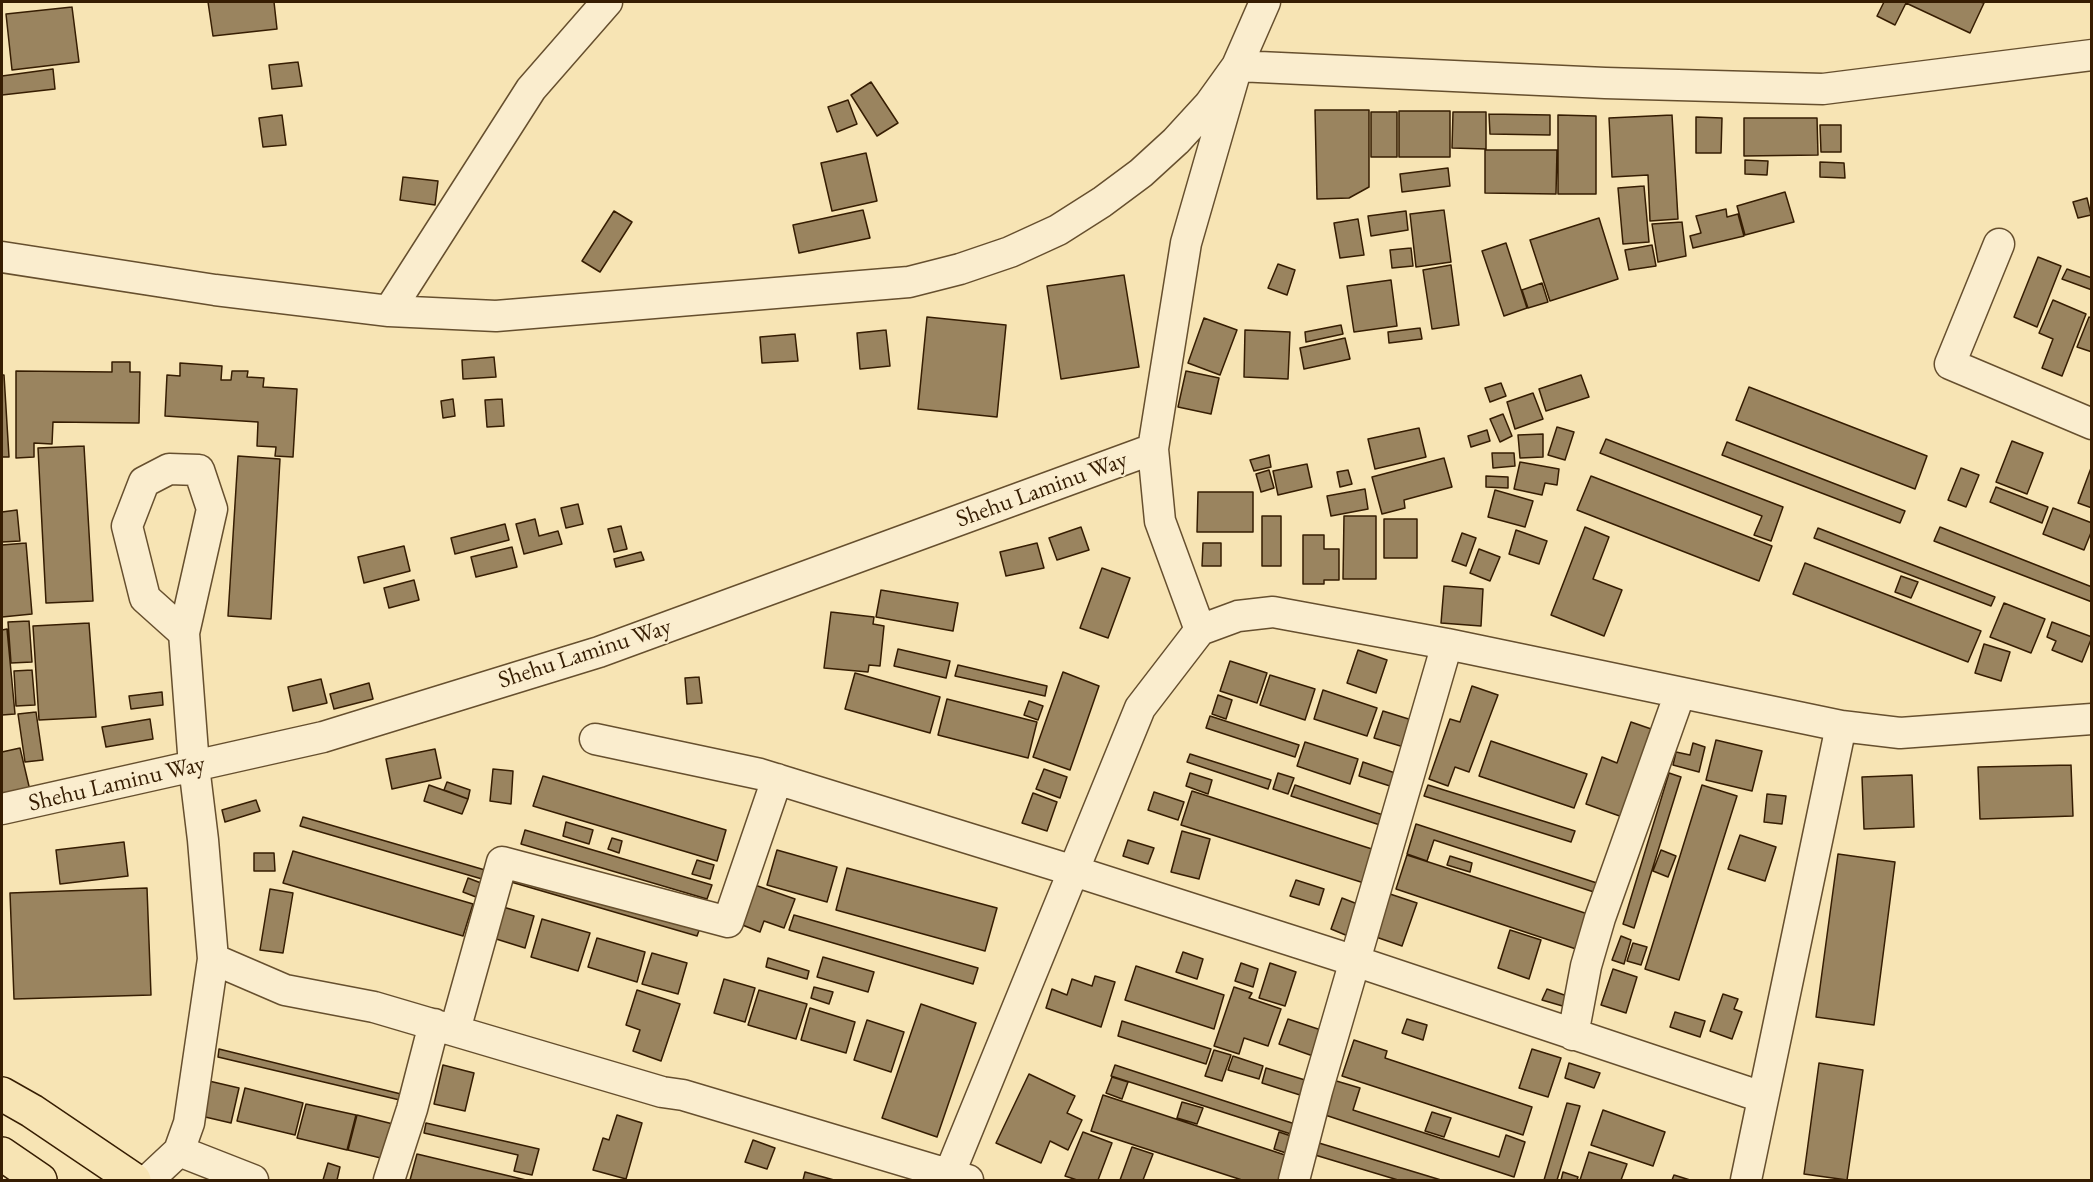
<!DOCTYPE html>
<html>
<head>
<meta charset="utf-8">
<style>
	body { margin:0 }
	#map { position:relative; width:2093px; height:1182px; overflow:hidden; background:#f7e4b4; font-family:"EB Garamond",serif }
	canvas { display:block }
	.frame { position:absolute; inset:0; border:3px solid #361d02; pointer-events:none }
</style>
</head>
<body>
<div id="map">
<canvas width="2093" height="1182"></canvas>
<div class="frame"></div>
</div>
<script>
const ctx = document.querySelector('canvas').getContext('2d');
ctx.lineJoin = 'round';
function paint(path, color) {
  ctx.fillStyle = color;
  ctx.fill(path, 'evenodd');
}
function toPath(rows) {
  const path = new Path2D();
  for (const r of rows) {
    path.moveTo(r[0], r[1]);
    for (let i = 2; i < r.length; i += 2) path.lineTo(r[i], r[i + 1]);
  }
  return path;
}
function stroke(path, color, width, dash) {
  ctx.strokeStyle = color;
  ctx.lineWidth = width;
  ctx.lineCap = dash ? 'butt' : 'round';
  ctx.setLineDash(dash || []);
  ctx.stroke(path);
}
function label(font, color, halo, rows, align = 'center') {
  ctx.font = font + ' "EB Garamond",serif';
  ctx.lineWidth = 4.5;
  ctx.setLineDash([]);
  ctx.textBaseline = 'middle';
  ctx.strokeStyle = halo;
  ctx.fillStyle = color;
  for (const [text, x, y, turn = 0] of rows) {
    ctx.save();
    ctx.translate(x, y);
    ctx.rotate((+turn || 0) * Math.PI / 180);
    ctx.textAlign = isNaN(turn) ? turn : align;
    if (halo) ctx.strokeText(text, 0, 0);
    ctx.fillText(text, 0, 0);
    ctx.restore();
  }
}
const building = toPath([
	[208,2,274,2,277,29,213,36,208,2],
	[1884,2,1980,2,1984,3,1970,33,1906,3,1895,25,1877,16,1884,2],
	[72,7,79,62,12,70,6,14,72,7],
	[298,62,302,86,272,89,269,65,298,62],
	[53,69,55,89,2,95,2,76,53,69],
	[871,82,898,123,877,136,851,95,871,82],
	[848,100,857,124,837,132,828,107,848,100],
	[1315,110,1369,110,1369,187,1349,198,1317,199,1315,110],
	[1399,111,1450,111,1450,157,1399,157,1399,111],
	[1371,112,1397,112,1397,157,1371,157,1371,112],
	[1453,112,1486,112,1486,149,1452,148,1453,112],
	[1489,114,1550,115,1550,135,1490,134,1489,114],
	[282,115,286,145,263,147,259,118,282,115],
	[1558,115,1596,116,1596,194,1558,194,1558,115],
	[1672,115,1678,219,1650,221,1648,175,1612,177,1609,118,1672,115],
	[1696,117,1722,118,1721,153,1696,153,1696,117],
	[1744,118,1817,118,1818,155,1744,156,1744,118],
	[1820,125,1841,125,1841,152,1821,152,1820,125],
	[1485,150,1557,150,1556,194,1485,193,1485,150],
	[866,153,877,201,832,211,821,163,866,153],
	[1745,160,1768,161,1767,175,1745,174,1745,160],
	[1820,162,1844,163,1845,178,1820,177,1820,162],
	[1448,168,1450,186,1402,192,1400,174,1448,168],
	[403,177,438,181,435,205,400,200,403,177],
	[1644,186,1649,242,1623,244,1618,188,1644,186],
	[1785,192,1794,222,1745,235,1737,206,1785,192],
	[2087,198,2091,215,2078,218,2073,202,2087,198],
	[1726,209,1727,217,1738,214,1744,236,1693,248,1690,236,1701,233,1696,216,1726,209],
	[863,210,870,238,799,253,793,225,863,210],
	[1444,210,1451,262,1416,267,1410,214,1444,210],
	[614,211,632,222,600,272,582,261,614,211],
	[1406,211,1408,230,1371,236,1368,216,1406,211],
	[1599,218,1618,279,1550,301,1530,240,1599,218],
	[1358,219,1364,255,1340,258,1334,223,1358,219],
	[1682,222,1686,256,1658,262,1652,224,1682,222],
	[1506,243,1527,308,1504,316,1482,251,1506,243],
	[1652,245,1656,266,1629,270,1625,250,1652,245],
	[1411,248,1413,266,1392,268,1390,250,1411,248],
	[2038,257,2061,266,2037,327,2014,317,2038,257],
	[1278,264,1295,270,1287,295,1268,288,1278,264],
	[1451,265,1459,325,1432,329,1423,270,1451,265],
	[2067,269,2092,278,2092,290,2062,279,2067,269],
	[1124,275,1139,367,1061,379,1047,286,1124,275],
	[1391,280,1397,326,1354,332,1347,286,1391,280],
	[1542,283,1548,302,1528,308,1522,290,1542,283],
	[2053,300,2086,314,2062,376,2042,368,2053,339,2039,333,2053,300],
	[927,317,1006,325,997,417,918,409,927,317],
	[2089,317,2092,318,2092,352,2077,347,2089,317],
	[1204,318,1237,330,1220,375,1188,363,1204,318],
	[1341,325,1343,334,1306,342,1305,332,1341,325],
	[1420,328,1422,339,1389,343,1388,332,1420,328],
	[886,330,890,366,860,369,857,333,886,330],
	[1245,330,1290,332,1288,379,1244,377,1245,330],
	[795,334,798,361,762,363,760,337,795,334],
	[1345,338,1350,359,1304,369,1300,348,1345,338],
	[494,357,496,377,463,379,462,360,494,357],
	[112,362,130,362,130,372,140,372,139,423,53,422,52,444,34,443,34,457,16,458,16,371,112,372,112,362],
	[180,363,222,366,221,380,231,380,232,371,248,371,247,377,264,378,263,387,297,389,293,457,275,456,276,447,257,446,258,422,165,416,167,375,180,376,180,363],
	[1186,371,1219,378,1211,414,1178,407,1186,371],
	[2,375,4,375,9,457,2,457,2,375],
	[1581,375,1589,397,1546,411,1539,389,1581,375],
	[1501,383,1506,396,1490,402,1485,388,1501,383],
	[1749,387,1927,456,1915,489,1736,420,1749,387],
	[1533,393,1543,419,1515,429,1507,402,1533,393],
	[453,399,455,416,443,418,441,401,453,399],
	[502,399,504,426,487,427,485,400,502,399],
	[1503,414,1512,436,1500,442,1490,419,1503,414],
	[1557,427,1574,432,1565,460,1548,455,1557,427],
	[1419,428,1426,457,1375,469,1368,439,1419,428],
	[1487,430,1490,441,1471,447,1468,436,1487,430],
	[1543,434,1543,457,1520,458,1518,435,1543,434],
	[1606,439,1783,507,1771,541,1754,535,1762,516,1600,453,1606,439],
	[2012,441,2043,453,2027,494,1996,482,2012,441],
	[1727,442,1905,511,1900,523,1722,455,1727,442],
	[84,446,93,601,46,603,38,448,84,446],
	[1492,453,1514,453,1515,466,1493,468,1492,453],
	[1269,455,1271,467,1254,471,1250,460,1269,455],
	[238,456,280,459,271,619,228,616,238,456],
	[1444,458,1452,487,1404,500,1405,508,1382,514,1372,477,1444,458],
	[1520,462,1559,469,1557,485,1545,483,1542,495,1514,489,1520,462],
	[1307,464,1312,487,1278,495,1273,471,1307,464],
	[1961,468,1979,475,1966,507,1948,500,1961,468],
	[2091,468,2092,468,2092,508,2078,503,2091,468],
	[1269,470,1274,488,1261,492,1256,474,1269,470],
	[1348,470,1352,484,1340,487,1337,472,1348,470],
	[1486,476,1508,477,1508,488,1486,487,1486,476],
	[1591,476,1772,546,1759,581,1577,510,1591,476],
	[1996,487,2048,507,2042,523,1990,502,1996,487],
	[1365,489,1368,509,1331,516,1327,496,1365,489],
	[1495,490,1533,501,1525,527,1488,517,1495,490],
	[1198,492,1253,492,1253,532,1197,532,1198,492],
	[578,504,583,524,566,528,561,508,578,504],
	[2053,508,2092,523,2092,530,2084,550,2043,534,2053,508],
	[17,510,20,541,2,542,2,512,17,510],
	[1262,516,1281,516,1281,566,1262,566,1262,516],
	[1344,516,1376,516,1376,579,1343,579,1344,516],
	[535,519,539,536,558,531,562,544,524,554,516,524,535,519],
	[1384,519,1417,519,1417,558,1384,558,1384,519],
	[505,524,509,540,455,554,451,538,505,524],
	[621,526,627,549,614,552,608,529,621,526],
	[1081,527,1089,550,1057,560,1049,538,1081,527],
	[1585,527,1609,537,1593,579,1622,590,1604,636,1551,615,1585,527],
	[1940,527,2092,587,2092,602,1934,541,1940,527],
	[1818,528,1995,597,1991,606,1814,538,1818,528],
	[1516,530,1547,541,1539,564,1509,554,1516,530],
	[1462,533,1476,538,1466,566,1452,561,1462,533],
	[1303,535,1324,535,1324,549,1339,549,1339,580,1324,580,1324,584,1303,584,1303,535],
	[26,543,32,614,2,617,2,545,26,543],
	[1037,543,1044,568,1006,576,1000,552,1037,543],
	[1203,543,1221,543,1221,566,1202,566,1203,543],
	[404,546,410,571,364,583,358,557,404,546],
	[512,547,517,567,476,577,471,557,512,547],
	[1479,549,1500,557,1490,581,1470,573,1479,549],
	[641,552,644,560,616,567,614,559,641,552],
	[1805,563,1981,631,1968,662,1793,594,1805,563],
	[1102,568,1130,578,1108,638,1080,628,1102,568],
	[1901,576,1918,582,1911,598,1895,592,1901,576],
	[414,580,419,600,389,608,384,588,414,580],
	[1444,586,1483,589,1481,626,1441,623,1444,586],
	[881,590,958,603,953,631,876,617,881,590],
	[2004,603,2045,619,2031,653,1990,637,2004,603],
	[831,612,874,617,873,624,884,626,880,666,869,665,868,672,824,668,831,612],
	[29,621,32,662,11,663,8,622,29,621],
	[2052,622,2092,637,2082,662,2052,650,2056,641,2047,637,2052,622],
	[89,623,96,717,39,720,33,626,89,623],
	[7,629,15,714,2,715,2,630,7,629],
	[1984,644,2010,652,2001,681,1975,673,1984,644],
	[898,649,950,661,946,678,894,666,898,649],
	[1358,650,1387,660,1376,693,1347,683,1358,650],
	[1230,661,1267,673,1257,703,1220,691,1230,661],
	[958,665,1047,686,1045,696,955,676,958,665],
	[32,670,35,705,16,706,14,671,32,670],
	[1063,672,1099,686,1070,770,1033,757,1063,672],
	[855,673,940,697,930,733,845,709,855,673],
	[1270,675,1315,689,1305,720,1260,705,1270,675],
	[699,677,702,703,687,704,685,678,699,677],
	[321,679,327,703,293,711,288,687,321,679],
	[369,683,373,699,334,709,330,694,369,683],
	[1472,686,1498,695,1469,772,1455,767,1448,786,1429,779,1450,719,1460,722,1472,686],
	[1323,690,1377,708,1367,736,1314,719,1323,690],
	[162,692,163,705,131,709,129,696,162,692],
	[1218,695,1232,700,1226,719,1212,714,1218,695],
	[947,699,1037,722,1028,758,938,735,947,699],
	[1029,701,1043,706,1038,720,1024,715,1029,701],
	[1383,711,1415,721,1407,748,1374,738,1383,711],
	[36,712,43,760,25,762,18,714,36,712],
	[1210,716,1299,745,1295,757,1206,728,1210,716],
	[150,719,153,739,106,747,102,727,150,719],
	[1631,722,1657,731,1628,819,1586,804,1602,757,1617,763,1631,722],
	[1716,740,1762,751,1752,791,1706,780,1716,740],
	[1491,741,1587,774,1574,808,1479,776,1491,741],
	[1305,742,1358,759,1350,784,1297,766,1305,742],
	[1693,743,1705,747,1699,772,1673,765,1676,752,1690,755,1693,743],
	[20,748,32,799,2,806,2,752,20,748],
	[435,749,441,778,392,789,386,759,435,749],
	[1190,754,1271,780,1268,789,1187,762,1190,754],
	[1363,762,1398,774,1393,787,1359,776,1363,762],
	[2071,765,2073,816,1980,819,1978,767,2071,765],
	[493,769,513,771,511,804,490,801,493,769],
	[1044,769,1067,777,1060,798,1036,789,1044,769],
	[1190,773,1212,780,1208,794,1186,786,1190,773],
	[1278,773,1294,778,1288,794,1273,789,1278,773],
	[1669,773,1681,777,1634,928,1623,924,1669,773],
	[1912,775,1914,827,1864,829,1862,777,1912,775],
	[543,776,726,830,717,861,533,806,543,776],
	[447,782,470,790,468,799,444,790,447,782],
	[429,785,468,799,462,814,424,801,429,785],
	[1295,785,1383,815,1380,825,1291,796,1295,785],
	[1428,785,1575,831,1571,842,1424,796,1428,785],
	[1702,785,1737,796,1679,980,1645,969,1702,785],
	[1192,791,1375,850,1364,883,1181,825,1192,791],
	[1154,792,1184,802,1178,820,1148,810,1154,792],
	[1033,793,1057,802,1047,831,1022,823,1033,793],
	[1767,794,1786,796,1782,824,1764,822,1767,794],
	[256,800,260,811,225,822,222,810,256,800],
	[303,817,485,870,482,879,300,826,303,817],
	[566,822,593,830,589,844,563,836,566,822],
	[1416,824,1603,885,1600,894,1434,840,1427,861,1407,854,1416,824],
	[525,830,712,885,707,899,521,844,525,830],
	[1182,831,1210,839,1199,879,1171,872,1182,831],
	[1740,835,1776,847,1765,881,1728,869,1740,835],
	[612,838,622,841,619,853,608,849,612,838],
	[1128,840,1154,848,1148,864,1123,856,1128,840],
	[124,842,128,876,60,884,56,850,124,842],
	[777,850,837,867,827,902,767,885,777,850],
	[1661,850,1676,856,1668,877,1653,871,1661,850],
	[293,851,473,904,463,936,283,883,293,851],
	[254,853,274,853,275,871,254,871,254,853],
	[1838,854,1895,862,1874,1025,1816,1017,1838,854],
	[1407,855,1597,917,1585,952,1396,889,1407,855],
	[1450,856,1472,863,1470,872,1447,865,1450,856],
	[697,860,714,865,710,879,692,874,697,860],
	[847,868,997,908,985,951,836,910,847,868],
	[514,871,701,925,697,936,511,882,514,871],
	[468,878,481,883,476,897,463,892,468,878],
	[1296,880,1324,889,1319,905,1290,896,1296,880],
	[752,884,795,899,784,928,764,921,760,932,740,924,752,884],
	[147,888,151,995,14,999,10,893,147,888],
	[270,889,293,893,283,953,260,950,270,889],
	[1390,894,1417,903,1402,946,1376,937,1390,894],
	[1342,898,1360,905,1348,936,1331,929,1342,898],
	[503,907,534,916,525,948,493,938,503,907],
	[794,915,978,968,973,984,789,930,794,915],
	[542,919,590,933,578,971,531,957,542,919],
	[1510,930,1541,940,1529,979,1498,968,1510,930],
	[1621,936,1631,940,1624,964,1612,960,1621,936],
	[597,938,645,952,637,982,588,967,597,938],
	[1633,943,1647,947,1641,965,1627,961,1633,943],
	[1183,952,1203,959,1197,979,1176,972,1183,952],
	[652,953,687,963,678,994,642,984,652,953],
	[823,957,874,972,868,992,817,977,823,957],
	[768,958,809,971,807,979,766,967,768,958],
	[1241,963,1258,969,1253,987,1235,981,1241,963],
	[1270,963,1296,972,1285,1006,1259,998,1270,963],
	[1136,966,1224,995,1214,1029,1125,1000,1136,966],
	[1613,969,1637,977,1626,1013,1601,1005,1613,969],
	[1095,976,1115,982,1101,1027,1046,1008,1052,989,1067,995,1072,979,1092,986,1095,976],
	[724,979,755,988,745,1022,714,1013,724,979],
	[814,987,833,992,829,1004,811,998,814,987],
	[1234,987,1252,993,1249,998,1281,1009,1268,1046,1244,1038,1239,1054,1214,1046,1234,987],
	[1547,989,1570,997,1566,1007,1542,1000,1547,989],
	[637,990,680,1004,661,1061,633,1051,640,1030,626,1025,637,990],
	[759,990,807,1004,796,1039,748,1025,759,990],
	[1723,994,1738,999,1734,1009,1742,1012,1732,1039,1710,1031,1723,994],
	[921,1004,976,1023,937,1137,882,1118,921,1004],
	[810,1008,855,1022,846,1053,801,1040,810,1008],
	[1675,1012,1705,1021,1700,1037,1670,1027,1675,1012],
	[1288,1019,1321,1030,1313,1056,1279,1044,1288,1019],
	[1407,1019,1427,1025,1423,1040,1402,1033,1407,1019],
	[867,1020,904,1032,891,1072,854,1060,867,1020],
	[1122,1021,1211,1049,1206,1064,1118,1036,1122,1021],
	[1354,1040,1387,1051,1385,1058,1532,1107,1523,1135,1342,1076,1354,1040],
	[219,1049,405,1095,404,1101,218,1057,219,1049],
	[1532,1049,1561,1058,1548,1097,1519,1088,1532,1049],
	[1214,1050,1231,1055,1222,1081,1205,1076,1214,1050],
	[1233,1056,1263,1066,1259,1079,1228,1070,1233,1056],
	[1569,1063,1600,1073,1594,1088,1565,1078,1569,1063],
	[1819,1063,1863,1070,1847,1180,1804,1174,1819,1063],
	[443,1065,474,1073,465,1111,434,1104,443,1065],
	[1115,1065,1298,1125,1294,1135,1111,1076,1115,1065],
	[1266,1068,1305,1080,1300,1095,1262,1083,1266,1068],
	[1029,1074,1075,1096,1067,1113,1082,1120,1068,1150,1050,1141,1041,1163,996,1143,1029,1074],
	[1112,1077,1128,1082,1122,1099,1106,1093,1112,1077],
	[1333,1080,1360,1088,1353,1110,1499,1157,1506,1135,1525,1142,1514,1177,1322,1114,1333,1080],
	[209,1081,239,1088,231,1123,201,1116,209,1081],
	[245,1088,303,1103,295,1135,237,1121,245,1088],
	[1103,1095,1288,1156,1280,1180,1242,1180,1091,1131,1103,1095],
	[1182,1102,1203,1108,1197,1124,1177,1118,1182,1102],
	[1567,1103,1580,1106,1557,1180,1544,1180,1567,1103],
	[306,1104,356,1115,347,1150,297,1138,306,1104],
	[1603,1110,1665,1132,1653,1166,1591,1145,1603,1110],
	[1432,1112,1451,1118,1444,1137,1425,1131,1432,1112],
	[357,1115,397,1125,389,1160,348,1150,357,1115],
	[617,1115,642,1123,626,1179,593,1170,603,1138,609,1140,617,1115],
	[426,1123,539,1149,532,1175,514,1171,518,1155,424,1133,426,1123],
	[1083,1132,1112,1143,1098,1180,1077,1180,1065,1176,1083,1132],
	[1279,1132,1294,1137,1289,1154,1274,1149,1279,1132],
	[753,1140,775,1148,767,1169,745,1162,753,1140],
	[1319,1143,1441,1180,1398,1180,1315,1155,1319,1143],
	[1132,1147,1153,1154,1143,1180,1120,1180,1132,1147],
	[1589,1152,1627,1164,1621,1180,1580,1180,1589,1152],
	[417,1154,526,1180,410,1180,417,1154],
	[328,1163,340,1167,337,1180,323,1180,328,1163],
	[805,1172,834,1180,803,1180,805,1172],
	[1563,1172,1578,1177,1577,1180,1561,1180,1563,1172],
	[1674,1175,1690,1180,1672,1180,1674,1175]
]);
paint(building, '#9a845f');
stroke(building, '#361d02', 1.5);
const street = toPath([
	[1999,244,1950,364,2092,424],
	[2,257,215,290,389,311,496,316,909,282,960,269,1010,252,1058,230,1102,202,1141,173,1176,141,1209,105,1237,66,1265,2],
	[389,311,531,89,607,2],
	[1200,630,1160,521,1153,449,1186,243,1237,66,1605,83,1823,89,2092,55],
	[595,739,760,774,1074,871,1355,961,1762,1097],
	[2,809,323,737,599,652,1153,449],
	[213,959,285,990,374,1007,662,1092,683,1095,968,1180],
	[455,1030,502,862,728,922,777,779],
	[1573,1035,1586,966,1600,918,1680,693],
	[179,1151,253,1180],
	[148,1180,179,1151,189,1123,213,959,203,840,194,766,184,633,212,509,199,470,169,469,144,482,127,526,145,598,184,633],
	[389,1180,412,1109,434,1024],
	[947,1180,1140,708,1200,630,1238,616,1273,612,1447,644,1841,726,1900,733,2092,719],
	[1294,1180,1317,1091,1447,644],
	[1746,1180,1841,726]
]);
const highway = toPath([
	[2,1094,32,1111,134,1180],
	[2,1154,40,1180]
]);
stroke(street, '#664f2e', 33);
stroke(highway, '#361d02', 36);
stroke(street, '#faedce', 30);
stroke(highway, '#f7e4b4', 33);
label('24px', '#361d02', '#faedce', [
	["Shehu Laminu Way",1042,490,-20],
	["Shehu Laminu Way",585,654,-18],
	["Shehu Laminu Way",117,784,-13]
]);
</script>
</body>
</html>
